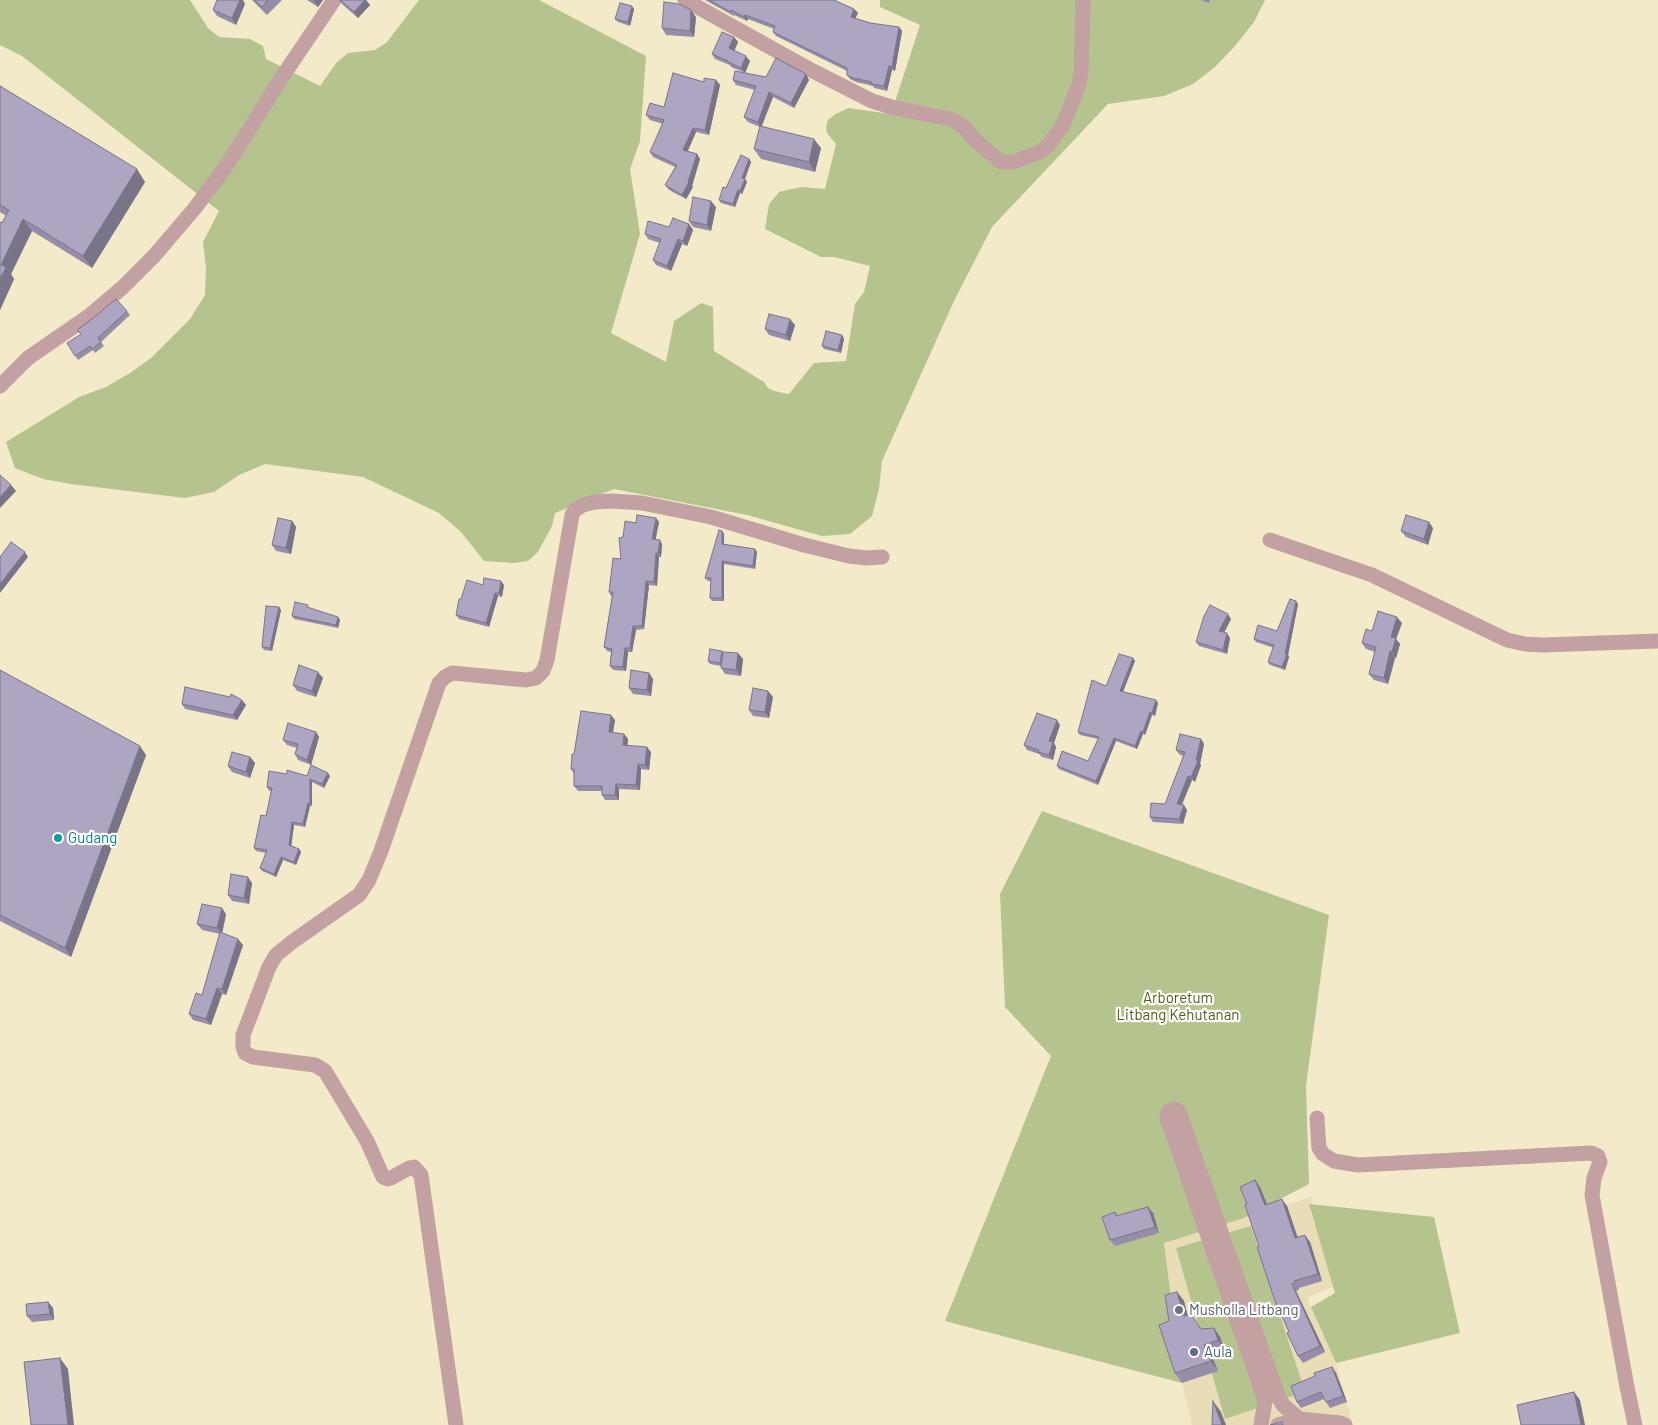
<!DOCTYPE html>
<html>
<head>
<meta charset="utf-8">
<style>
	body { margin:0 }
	canvas { display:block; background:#f3eac9 }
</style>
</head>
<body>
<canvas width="1658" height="1425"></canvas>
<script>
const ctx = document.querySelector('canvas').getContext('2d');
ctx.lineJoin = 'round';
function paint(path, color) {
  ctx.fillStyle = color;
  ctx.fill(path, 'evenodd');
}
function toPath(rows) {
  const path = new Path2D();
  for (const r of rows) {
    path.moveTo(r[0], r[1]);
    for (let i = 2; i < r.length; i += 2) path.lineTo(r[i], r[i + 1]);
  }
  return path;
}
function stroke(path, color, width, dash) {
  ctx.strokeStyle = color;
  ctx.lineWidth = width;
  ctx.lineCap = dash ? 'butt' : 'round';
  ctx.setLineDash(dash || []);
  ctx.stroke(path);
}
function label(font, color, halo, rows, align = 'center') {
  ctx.font = font + ' Barlow,sans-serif';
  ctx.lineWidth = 4.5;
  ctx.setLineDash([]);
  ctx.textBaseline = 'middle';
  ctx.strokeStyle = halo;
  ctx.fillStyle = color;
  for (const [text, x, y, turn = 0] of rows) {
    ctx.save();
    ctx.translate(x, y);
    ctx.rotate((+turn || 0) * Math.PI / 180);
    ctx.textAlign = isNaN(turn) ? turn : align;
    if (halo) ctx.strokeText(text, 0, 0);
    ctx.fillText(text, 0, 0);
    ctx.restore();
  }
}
paint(toPath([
	[1312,1197,1310,1211,1336,1285,1307,1298,1336,1363,1353,1425,1192,1425,1182,1383,1164,1243,1174,1203,1244,1217]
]), '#e8ddb6');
paint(toPath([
	[0,0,190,0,208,28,219,37,250,39,263,46,266,59,320,86,337,62,348,53,375,50,387,42,419,0,539,0,646,56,640,141,630,169,640,234,611,333,666,362,674,321,701,303,713,307,714,351,764,382,768,388,774,391,789,394,814,363,846,361,855,304,864,292,870,266,834,257,821,257,765,229,769,204,779,192,787,190,802,187,825,189,836,144,827,133,826,126,828,120,834,115,848,108,891,114,920,25,880,7,880,0,1265,0,1254,22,1235,46,1215,67,1193,84,1164,96,1108,104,992,227,954,301,882,461,879,489,872,516,850,534,822,536,747,515,614,489,555,513,552,526,538,552,528,561,514,563,484,561,461,532,439,513,363,477,265,464,239,475,214,492,185,498,71,484,43,479,15,468,6,442,79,397,106,387,130,373,151,358,190,319,205,295,206,268,203,242,219,211,22,56,0,45],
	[1042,811,1329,915,1306,1086,1309,1184,1244,1218,1164,1243,1182,1383,945,1321,1051,1056,1005,1007,1000,894],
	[1309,1204,1434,1217,1460,1333,1336,1363,1311,1307,1335,1293],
	[1251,1226,1305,1392,1225,1419,1176,1248]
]), '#b5c48f');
stroke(toPath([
	[685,0,811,70,872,101,895,108,950,119,958,123,964,127,976,141,1001,162,1013,162,1038,153,1048,146,1063,125,1079,84,1081,73,1083,0],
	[0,386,28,358,89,316,123,287,154,256,195,208,227,165,280,80,334,0],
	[1270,540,1372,575,1507,640,1525,644,1543,645,1658,641],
	[1317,1118,1319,1148,1323,1154,1334,1161,1358,1165,1591,1153,1598,1156,1600,1162,1594,1178,1592,1195,1627,1387,1635,1425],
	[456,1425,421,1175,414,1167,409,1168,391,1178,388,1179,383,1177,367,1141,325,1071,315,1065,253,1057,245,1053,243,1047,243,1035,269,967,276,955,292,942,359,895,369,880,381,851,439,683,445,677,452,673,526,680,536,678,543,671,547,660,572,515,575,510,583,505,595,502,612,501,642,503,711,517,804,545,849,556,867,558,882,557],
	[1261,1425,1265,1401,1167,1118,1168,1112,1174,1109,1178,1110,1180,1114,1278,1396,1283,1405,1299,1419],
	[1278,1425,1299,1419,1340,1423,1345,1425]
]), '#c3a1a3', 15);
paint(toPath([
	[252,0,282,0,267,15],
	[307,0,323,0,318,7],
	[339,0,366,0,370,5,358,18,342,4],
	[705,0,834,0,854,9,858,13,855,18,870,23,899,27,902,31,895,71,892,70,887,91,874,88,873,86,856,82,850,79,847,75,847,71,776,36,773,32,774,29,748,19,747,21,734,15,734,16],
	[1200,0,1210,0,1209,3],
	[245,4,236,25,217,16,213,10],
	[634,9,630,26,618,22,615,19],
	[696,17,694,37,666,35,662,28],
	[734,37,738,42,734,51,750,61,745,73,731,67,730,65,715,59,712,54],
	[806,74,809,80,794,108,773,97,762,126,821,148,815,172,761,159,754,149,760,127,748,122,744,117,755,90,736,85,733,80],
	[716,80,720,85,709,135,696,132,688,151,697,154,700,159,692,186,693,187,686,199,669,190,665,185,675,167,653,157,650,152,663,124,650,120,646,115,664,107,704,82],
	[0,86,145,182,92,268,32,231,11,274,14,279,0,310,0,222,2,223,6,216,0,212],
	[749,159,751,162,745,179,747,182,742,194,740,193,735,207,721,203,719,200,726,188],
	[716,207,711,231,693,227,689,221],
	[689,224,693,230,687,246,682,244,671,271,656,265,653,260,660,243,648,239,645,234,669,227],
	[127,311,130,315,101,342,104,346,95,353,93,350,78,360,67,343],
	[795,325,790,341,769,335,765,329],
	[842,335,844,339,841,353,824,349,822,346],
	[656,518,659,522,655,540,662,544,661,557,659,557,657,586,649,585,644,629,636,630,632,652,628,652,626,671,613,670,610,666,611,652,607,651,604,647,612,596,611,596,609,592,621,559,623,537,636,523],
	[292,521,296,527,291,554,276,551,272,545],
	[1433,528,1428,545,1406,537,1401,531],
	[722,531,724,534,724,544,755,549,757,552,755,569,724,564,724,601,712,601,710,598,711,581,708,581,705,578],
	[483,585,504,585,502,597,498,596,489,627,459,619,456,615,461,599],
	[1298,604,1288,655,1289,657,1285,670,1270,665,1268,662,1274,648,1256,642,1254,639,1277,631],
	[279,607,281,610,272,651,264,650,262,647],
	[292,616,338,617,340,620,338,628,294,619],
	[1231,619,1224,633,1230,638,1227,654,1199,646,1196,642],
	[1402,623,1396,639,1400,644,1396,658,1395,658,1388,684,1374,680,1369,674,1375,652,1366,649,1362,643,1372,631],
	[722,651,723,652,743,659,741,676,725,674,721,668,721,666,710,664,708,661],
	[1133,658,1135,661,1123,692,1158,703,1155,716,1152,715,1145,735,1143,734,1137,749,1116,741,1098,785,1059,769,1057,766,1088,761,1098,739,1080,735,1078,732,1106,686],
	[0,670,146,755,71,957,0,921],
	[649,673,653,679,651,696,633,694,629,688],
	[323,678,316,697,297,691,293,685],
	[773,697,769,718,753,716,749,710],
	[182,704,246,705,237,720,185,709],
	[615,720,613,733,624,734,628,739,627,745,651,752,649,770,641,769,640,790,619,789,619,800,605,800,602,795,602,791,578,791,574,786,574,774,571,769,574,754],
	[1060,725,1054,743,1056,747,1053,760,1042,757,1039,754,1027,750,1024,745],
	[316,732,319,737,311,765,298,760,295,754,297,748,287,745,283,740],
	[1201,739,1204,744,1200,764,1201,765,1195,782,1192,780,1182,805,1187,810,1183,824,1153,822,1150,817,1165,804,1184,756,1180,755,1176,750],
	[250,757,255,763,250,778,232,772,228,766],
	[307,776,330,776,324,788,312,782,312,806,310,806,305,827,294,825,291,846,299,849,301,852,296,865,283,860,276,877,262,871,260,868,266,853,256,851,254,848,266,816,271,791,269,791,267,787],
	[252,883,249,904,232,901,228,895],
	[226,914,222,933,243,945,226,995,222,994,211,1025,193,1020,189,1014,202,995,220,934,202,930,197,924],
	[1260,1187,1267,1204,1287,1206,1297,1237,1310,1242,1322,1281,1299,1288,1299,1290,1296,1291,1325,1352,1303,1363,1298,1356,1289,1332,1259,1247,1247,1204],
	[1148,1207,1153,1213,1159,1233,1115,1246,1110,1240,1115,1212,1118,1216],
	[1177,1292,1184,1301,1187,1315,1201,1329,1214,1328,1220,1337,1224,1349,1211,1354,1218,1371,1182,1383,1175,1373,1169,1321],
	[48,1302,53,1308,54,1320,32,1322,27,1316],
	[1332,1367,1336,1373,1347,1402,1330,1408,1324,1399,1301,1408,1297,1402,1315,1376]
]), '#968ea8');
paint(toPath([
	[240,0,243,0,245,4,236,25,232,18],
	[313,0,323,0,318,7],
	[365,0,366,0,370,5,358,18,354,12],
	[632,6,634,9,630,26,628,22],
	[854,9,858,13,854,21,851,17],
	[691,10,696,17,694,37,690,31],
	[745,15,748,19,747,21,744,17],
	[899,27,902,31,895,71,892,67],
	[734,37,738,42,733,54,729,48],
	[746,56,750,61,745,73,741,68],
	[889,66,892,70,887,91,884,86],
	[806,74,809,80,794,108,791,103],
	[716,80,720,85,709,135,705,130],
	[769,92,773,97,761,127,758,122],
	[693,128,696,132,686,154,683,150],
	[814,139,821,148,815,172,809,162],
	[697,154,700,159,692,186,693,187,686,199,682,195,688,182],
	[749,159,751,162,744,181,742,178],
	[137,169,145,182,92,268,83,256],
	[745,179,747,182,742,194,740,191],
	[738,190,740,193,735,207,733,204],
	[711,201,716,207,711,231,707,225],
	[23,219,32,231,11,274,14,279,0,310,0,279,1,265],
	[689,224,693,230,687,246,683,241],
	[678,239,682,244,671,271,667,266],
	[790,319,795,325,790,341,786,335],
	[842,335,844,339,841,353,838,350],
	[11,485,16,491,0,508,0,497],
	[656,518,659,522,655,543,652,539],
	[292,521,296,527,291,554,286,548],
	[1429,522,1433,528,1428,545,1424,539],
	[722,531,724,534,724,547,722,544],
	[660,540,662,544,661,557,658,553],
	[755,549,757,552,755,569,753,566],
	[25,552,28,557,0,593,0,584],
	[656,553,659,557,657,586,654,582],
	[722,561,724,564,724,601,722,598],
	[501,581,504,585,502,597,499,593],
	[646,581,649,585,644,629,642,626],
	[495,593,498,596,489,627,486,623],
	[1296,601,1298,604,1288,655,1289,657,1285,670,1282,667],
	[279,607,281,610,272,651,270,648],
	[1228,614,1231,619,1222,636,1219,631],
	[338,617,340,620,338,628,336,625],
	[1397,617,1402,623,1396,639,1400,644,1396,658,1392,652,1391,637],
	[633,626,636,630,632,652,630,648],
	[1227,633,1230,638,1227,654,1223,650],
	[625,648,628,652,626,671,623,667],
	[1390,651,1395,658,1388,684,1384,678],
	[738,653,743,659,741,676,736,670],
	[1133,658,1135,661,1122,694,1120,691],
	[318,672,323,678,316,697,312,691],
	[649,673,653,679,651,696,647,690],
	[768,691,773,697,769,718,765,712],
	[242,700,246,705,237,720,233,715],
	[1156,700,1158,703,1155,716,1152,713],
	[1150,712,1152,715,1145,735,1143,732],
	[611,715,615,720,612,737,609,732],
	[1057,720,1060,725,1054,743,1056,747,1053,760,1049,755,1049,741],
	[1141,731,1143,734,1137,749,1135,746],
	[316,732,319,737,311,765,307,760],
	[624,734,628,739,627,750,623,745],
	[1114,738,1116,741,1098,785,1096,781],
	[1201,739,1204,744,1200,764,1201,765,1195,782,1191,777,1196,760],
	[140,746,146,755,71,957,65,948],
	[647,747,651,752,649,770,645,765],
	[250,757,255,763,250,778,246,772],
	[638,764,641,769,640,790,636,785],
	[328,773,330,776,324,788,322,784],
	[1188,776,1192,780,1180,808,1177,804],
	[310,779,312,782,312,806,310,803],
	[616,784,619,789,619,800,615,795],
	[308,803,310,806,305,827,303,824],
	[1184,805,1187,810,1183,824,1179,819],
	[292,822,294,825,291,848,289,845],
	[299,849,301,852,296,865,294,862],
	[281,857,283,860,276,877,274,874],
	[248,877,252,883,249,904,244,898],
	[222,908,226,914,222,934,217,928],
	[238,939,243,945,226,995,222,989],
	[217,988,222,994,211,1025,206,1019],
	[1255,1180,1260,1187,1270,1212,1265,1205],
	[1282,1199,1287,1206,1300,1244,1295,1238],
	[1148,1207,1153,1213,1159,1233,1155,1227],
	[1305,1235,1310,1242,1322,1281,1318,1274],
	[1292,1284,1296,1291,1325,1352,1320,1346],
	[1177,1292,1184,1301,1190,1325,1184,1316],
	[48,1302,53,1308,54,1320,50,1314],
	[1214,1328,1220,1337,1224,1349,1218,1340],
	[1204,1345,1211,1354,1218,1371,1211,1361],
	[60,1358,68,1369,74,1425,68,1425],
	[1332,1367,1336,1373,1347,1402,1343,1396],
	[1574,1392,1580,1400,1585,1425,1581,1425],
	[1213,1401,1221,1412,1226,1425,1222,1425]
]), '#7a7488');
const building = toPath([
	[217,0,240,0,232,18,213,10,217,0],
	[254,0,268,0,262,7,254,0],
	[340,0,365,0,354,12,340,0],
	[709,0,834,0,854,9,851,17,870,23,899,27,892,67,889,66,884,86,871,84,872,82,853,78,847,75,847,68,773,32,775,26,745,15,744,17,731,10,731,12,709,0],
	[664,2,679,4,691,10,690,31,662,28,664,2],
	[620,3,632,6,628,22,615,19,620,3],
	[722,32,734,37,729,48,746,56,741,68,728,62,728,61,712,54,722,32],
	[776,58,806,74,791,103,769,92,758,122,744,117,756,86,733,80,735,71,766,77,776,58],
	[673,73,704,82,704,78,716,80,705,130,693,128,683,150,697,154,688,182,689,182,682,195,665,185,677,165,650,152,664,120,646,115,650,103,664,107,673,73],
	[0,86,137,169,83,256,23,219,1,265,6,267,0,279,0,222,2,223,9,210,0,205,0,86],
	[760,126,814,139,809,162,754,149,760,126],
	[741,155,749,159,742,178,745,179,740,191,738,190,733,204,719,200,723,187,726,188,741,155],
	[693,197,711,201,707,225,689,221,693,197],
	[673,218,689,224,683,241,678,239,667,266,653,260,661,239,645,234,648,221,669,227,673,218],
	[116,299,127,311,98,338,101,342,92,349,90,346,75,356,67,343,81,334,77,330,92,319,116,299],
	[769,314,790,319,786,335,765,329,769,314],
	[826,331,842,335,838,350,822,346,826,331],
	[0,475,11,485,0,497,0,475],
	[637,515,656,518,652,539,660,540,658,553,656,553,654,582,646,581,642,626,633,626,630,648,625,648,623,667,610,666,612,649,604,647,613,592,609,592,613,558,621,559,619,538,623,537,625,521,636,523,637,515],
	[1406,515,1429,522,1424,539,1401,531,1406,515],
	[278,518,292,521,286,548,272,545,278,518],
	[719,530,722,531,722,544,755,549,753,566,722,561,722,598,710,598,711,578,705,578,719,530],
	[11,542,25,552,0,584,0,557,11,542],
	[484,578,501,581,499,593,495,593,486,623,456,615,459,599,461,599,467,580,483,585,484,578],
	[1290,599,1296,601,1285,654,1287,654,1282,667,1268,662,1274,645,1254,639,1258,625,1277,631,1290,599],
	[295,602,308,605,307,607,338,617,336,625,292,616,295,602],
	[1210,605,1228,614,1219,631,1227,633,1223,650,1196,642,1204,616,1210,605],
	[266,606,279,607,270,648,262,647,266,606],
	[1378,611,1397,617,1391,637,1396,638,1392,652,1390,651,1384,678,1369,674,1376,647,1362,643,1366,629,1372,631,1378,611],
	[710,649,722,651,720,663,708,661,710,649],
	[723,652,738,653,736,670,721,668,723,652],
	[1119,654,1133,658,1120,691,1156,700,1152,713,1150,712,1143,732,1141,731,1135,746,1114,738,1096,781,1057,766,1062,751,1088,761,1099,737,1078,732,1092,680,1106,686,1119,654],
	[299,665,318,672,312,691,293,685,299,665],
	[0,670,140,746,65,948,0,915,0,670],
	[631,670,649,673,647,690,629,688,631,670],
	[185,687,230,697,231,694,242,700,233,715,182,704,185,687],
	[753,688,768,691,765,712,749,710,753,688],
	[581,711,611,715,609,732,624,734,623,745,647,747,645,765,638,764,636,785,616,784,615,795,602,795,602,786,574,786,574,769,571,769,572,754,574,754,581,711],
	[1037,713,1057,720,1049,741,1053,742,1049,755,1038,752,1039,750,1024,745,1037,713],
	[288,723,316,732,307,760,295,754,298,744,283,740,288,723],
	[1180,734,1201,739,1196,760,1198,761,1191,777,1188,776,1177,804,1184,805,1179,819,1150,817,1151,803,1165,804,1185,752,1176,750,1180,734],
	[232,752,250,757,246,772,228,766,232,752],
	[311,765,328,773,322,784,310,779,310,803,308,803,303,824,292,822,289,845,299,849,294,862,281,857,274,874,260,868,267,850,254,848,261,815,266,816,272,788,267,787,269,771,287,774,287,770,307,776,311,765],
	[231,874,248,877,244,898,228,895,231,874],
	[202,904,222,908,217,928,197,924,202,904],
	[220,932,238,939,222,989,217,988,206,1019,189,1014,196,993,202,995,220,932],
	[1255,1180,1265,1205,1282,1199,1295,1238,1305,1235,1318,1274,1294,1281,1295,1283,1292,1284,1320,1346,1298,1356,1287,1333,1289,1332,1275,1301,1257,1247,1259,1247,1245,1205,1247,1204,1240,1187,1255,1180],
	[1148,1207,1155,1227,1110,1240,1102,1217,1115,1212,1116,1216,1148,1207],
	[1177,1292,1184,1316,1191,1314,1201,1329,1214,1328,1218,1340,1204,1345,1211,1361,1175,1373,1159,1325,1169,1321,1165,1295,1177,1292],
	[48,1302,50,1314,27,1316,26,1304,48,1302],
	[60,1358,68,1425,31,1425,24,1362,60,1358],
	[1332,1367,1343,1396,1326,1402,1321,1392,1297,1402,1291,1386,1315,1376,1314,1373,1332,1367],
	[1574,1392,1581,1425,1521,1425,1517,1405,1574,1392],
	[1213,1401,1222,1425,1212,1425,1213,1401],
	[1282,1422,1283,1425,1270,1425,1282,1422]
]);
paint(building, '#aea5c3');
stroke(building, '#7a7488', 1);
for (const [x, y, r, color] of [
	[58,838,5,"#0f9aa8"],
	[1179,1310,5,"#6b7280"],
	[1194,1352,5,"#5c6f8a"]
]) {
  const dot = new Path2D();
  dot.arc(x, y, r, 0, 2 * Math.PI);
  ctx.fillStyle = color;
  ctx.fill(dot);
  stroke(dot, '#fff', 2);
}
label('15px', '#0d838f', '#fff', [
	["Gudang",68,838]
], 'left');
label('15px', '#4f5e16', '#fff', [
	["Arboretum",1178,998],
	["Litbang Kehutanan",1178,1015]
]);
label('15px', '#5b616d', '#fff', [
	["Musholla Litbang",1189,1310]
], 'left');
label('15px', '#4e5e75', '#fff', [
	["Aula",1204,1352]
], 'left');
</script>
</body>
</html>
